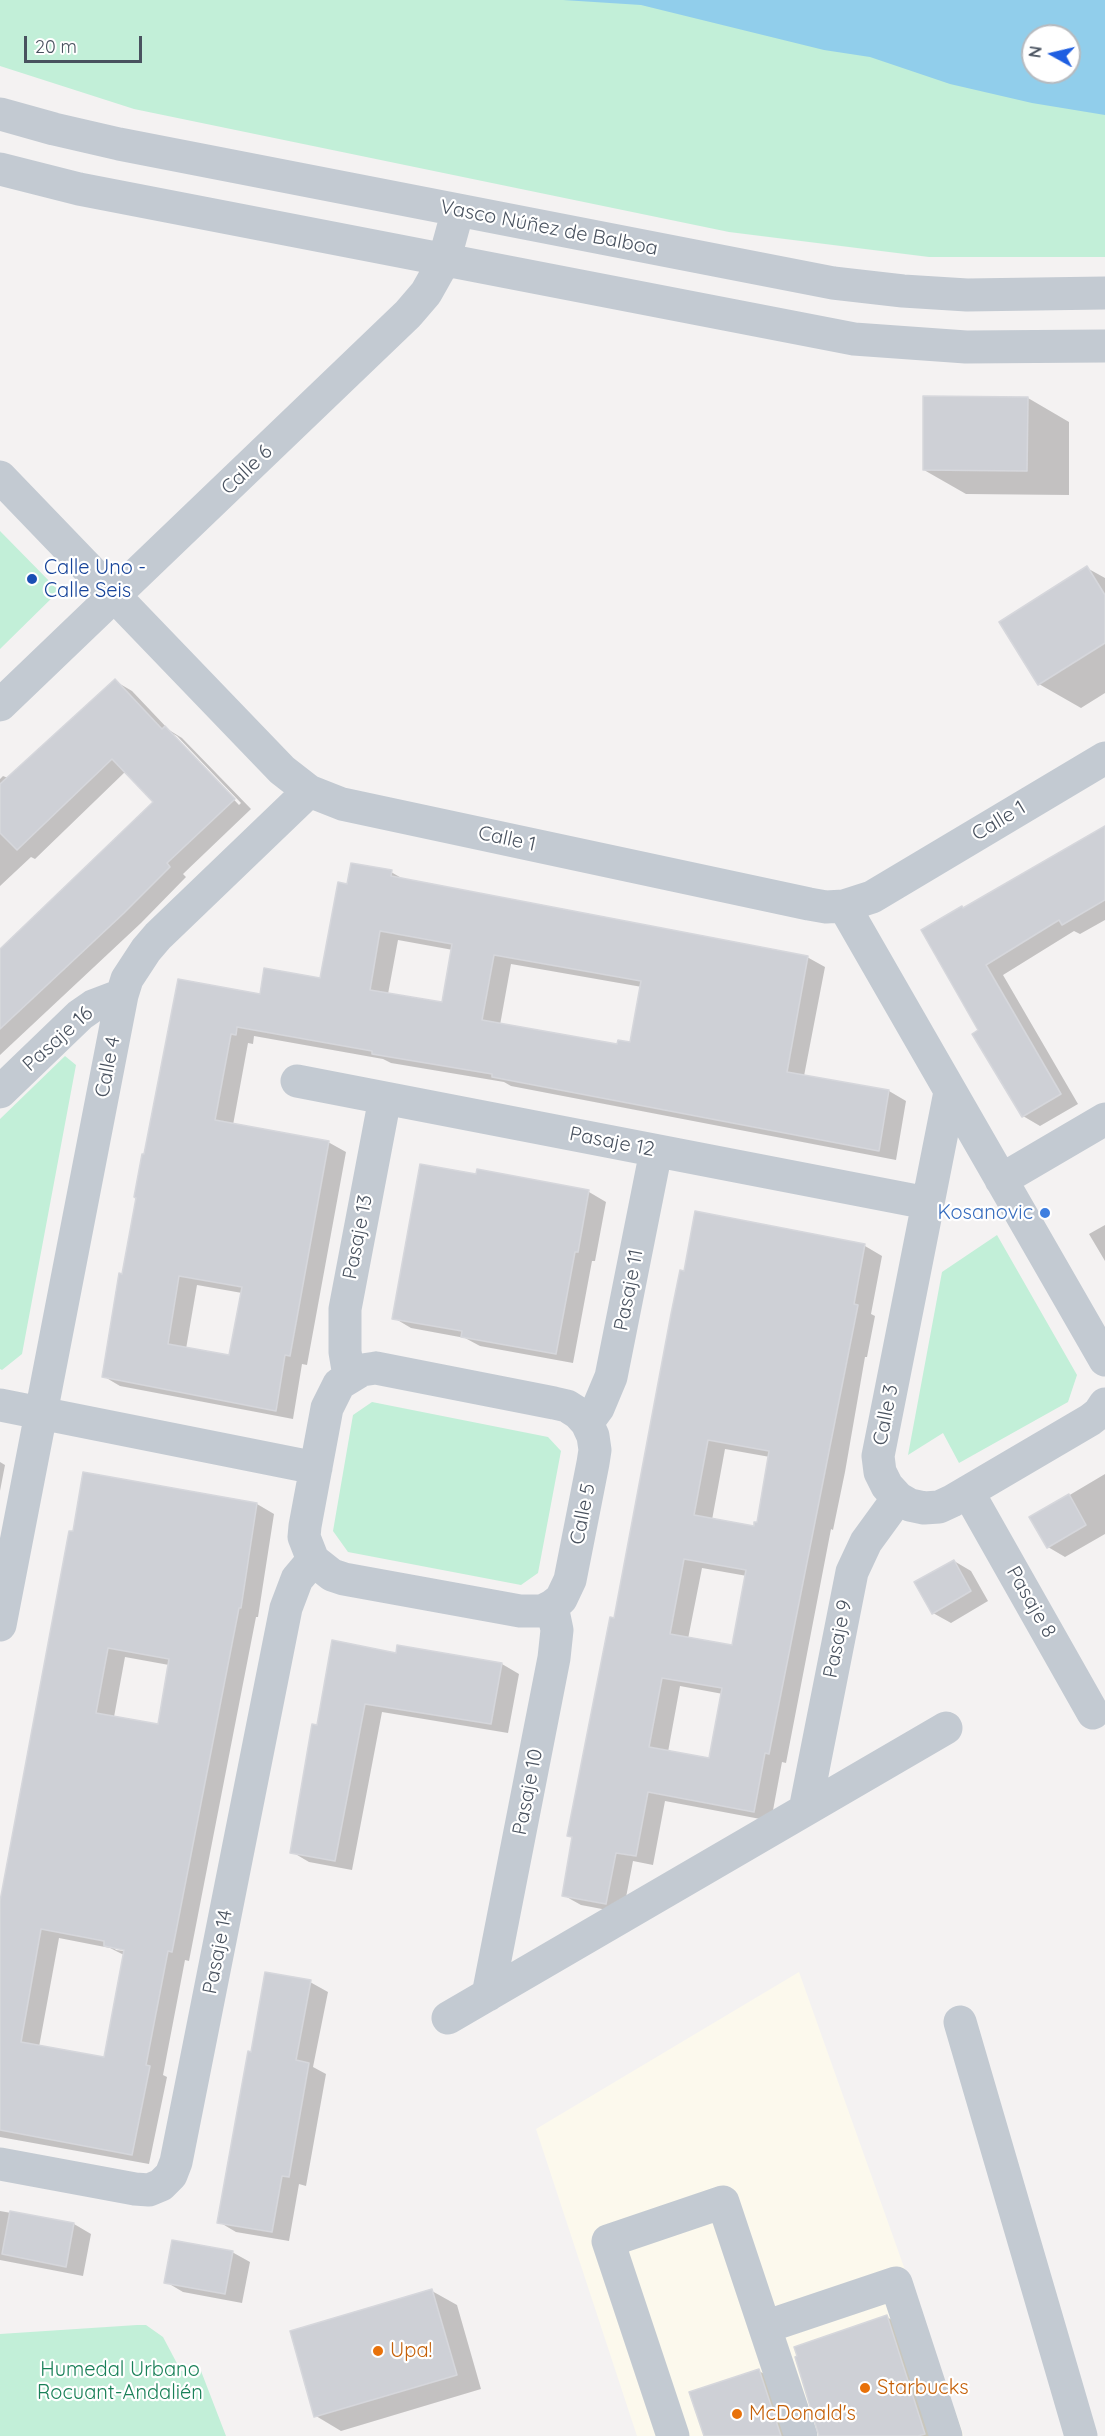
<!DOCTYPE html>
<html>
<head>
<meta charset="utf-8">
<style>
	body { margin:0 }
	#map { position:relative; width:1105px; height:2436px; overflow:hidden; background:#f4f2f2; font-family:Quicksand,sans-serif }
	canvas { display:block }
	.north { position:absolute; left:1021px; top:24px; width:60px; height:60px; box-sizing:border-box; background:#fff; border:2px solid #b6babf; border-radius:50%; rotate:278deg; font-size:16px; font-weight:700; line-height:24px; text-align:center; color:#49525f }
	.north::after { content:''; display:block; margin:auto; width:21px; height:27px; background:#1e5ee1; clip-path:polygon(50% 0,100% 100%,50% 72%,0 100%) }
	.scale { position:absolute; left:24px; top:36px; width:118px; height:27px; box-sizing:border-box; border:3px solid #49525f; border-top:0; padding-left:8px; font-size:18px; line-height:21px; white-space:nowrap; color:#49525f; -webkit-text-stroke:4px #fff; paint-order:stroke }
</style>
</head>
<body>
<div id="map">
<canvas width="1105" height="2436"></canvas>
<div class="north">N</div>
<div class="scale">20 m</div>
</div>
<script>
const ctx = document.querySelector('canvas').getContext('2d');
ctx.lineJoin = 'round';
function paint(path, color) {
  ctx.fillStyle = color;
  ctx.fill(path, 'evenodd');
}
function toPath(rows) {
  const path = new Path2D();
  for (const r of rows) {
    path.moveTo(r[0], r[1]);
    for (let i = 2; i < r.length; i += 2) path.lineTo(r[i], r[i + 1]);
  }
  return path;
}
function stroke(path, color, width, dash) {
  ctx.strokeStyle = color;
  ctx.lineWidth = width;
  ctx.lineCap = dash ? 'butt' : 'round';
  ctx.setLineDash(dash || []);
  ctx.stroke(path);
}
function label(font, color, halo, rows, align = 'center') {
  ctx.font = font + ' Quicksand,sans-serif';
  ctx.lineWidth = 4.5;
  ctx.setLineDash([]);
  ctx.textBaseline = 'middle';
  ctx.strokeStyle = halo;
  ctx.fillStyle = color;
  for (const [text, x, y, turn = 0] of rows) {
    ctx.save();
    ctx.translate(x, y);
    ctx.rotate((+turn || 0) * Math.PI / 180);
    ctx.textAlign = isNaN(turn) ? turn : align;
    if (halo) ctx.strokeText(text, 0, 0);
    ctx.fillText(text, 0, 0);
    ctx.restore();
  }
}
paint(toPath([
	[799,1972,964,2436,637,2436,536,2129]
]), '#fcf9ed');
paint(toPath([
	[0,0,1105,0,1105,257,929,257,729,232,134,109,0,66],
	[1033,36,1069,36,1069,72,1033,72],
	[0,531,59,591,0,649],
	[65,1056,76,1065,22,1354,2,1370,0,1369,0,1119],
	[997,1235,1077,1375,1068,1402,959,1463,943,1433,908,1455,942,1272],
	[372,1402,548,1437,561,1451,538,1573,521,1585,348,1552,333,1531,353,1415],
	[137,2325,146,2325,163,2337,181,2371,201,2371,226,2436,0,2436,0,2334]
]), '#c2efd8');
paint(toPath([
	[563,0,1105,0,1105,115,1032,103,950,84,870,57,824,50,641,5],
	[1033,36,1069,36,1069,72,1033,72]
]), '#91ceeb');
paint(toPath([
	[1028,398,1069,422,1069,495,966,494,924,470],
	[1087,568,1105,578,1105,693,1081,708,1039,684],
	[115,681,132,691,169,730,182,738,251,809,183,874,186,877,141,923,0,1055,0,950,155,802,126,771,35,859,31,857,0,886,0,779,3,776,8,778],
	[170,732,177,736,241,803,239,805],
	[1105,829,1105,920,1080,934,1074,931,1003,975,1078,1104,1040,1126,1023,1116,980,1031,964,909],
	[391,872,405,880,807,957,825,967,804,1076,889,1091,906,1101,896,1160,511,1086,504,1082,391,1063,383,1059,254,1036,253,1044,248,1043,233,1125,328,1142,346,1152,307,1365,302,1364,293,1419,120,1386,103,1376,179,981,261,996,321,980,348,886],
	[398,940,453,950,443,1004,388,994],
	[511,964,642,987,631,1043,618,1046,500,1025],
	[197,1285,242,1293,230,1357,186,1349],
	[478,1171,589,1192,606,1202,595,1261,592,1261,573,1363,480,1346,465,1338,411,1328,394,1318],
	[696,1213,865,1246,882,1256,871,1314,875,1316,867,1357,865,1357,845,1472,833,1530,831,1529,786,1763,782,1762,771,1821,665,1801,653,1865,633,1861,623,1913,581,1905,563,1895,573,1838,568,1835,615,1620],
	[725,1449,770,1457,758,1524,755,1528,712,1520],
	[702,1568,747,1576,733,1647,688,1639],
	[680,1686,723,1694,710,1760,668,1752],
	[1105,1225,1105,1261,1089,1234],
	[0,1462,5,1465,0,1491],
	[1105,1474,1105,1534,1065,1557,1048,1547,1031,1518],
	[257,1504,274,1514,258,1617,256,1617,189,1961,185,1960,163,2075,167,2077,149,2164,0,2137,0,1910,70,1533],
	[125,1657,169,1665,159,1725,114,1717],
	[59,1938,110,1948,124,1955,106,2059,39,2047],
	[112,1946,131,1952,116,1950],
	[954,1561,971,1571,988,1601,951,1623,933,1613],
	[399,1647,502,1664,519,1674,508,1733,382,1712,352,1870,309,1862,292,1852,318,1727,397,1654],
	[310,1982,328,1992,313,2067,326,2074,306,2186,299,2184,289,2241,236,2232,219,2222,252,2054],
	[0,2211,74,2224,91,2234,83,2276,0,2260],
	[232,2252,250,2262,242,2303,183,2292,166,2282],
	[432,2291,457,2305,481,2389,341,2431,316,2416],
	[887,2317,912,2332,946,2436,821,2436],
	[759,2371,784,2385,801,2436,705,2436]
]), '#0003');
const building = toPath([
	[923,396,1028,397,1027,471,923,470,923,396],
	[1087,566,1105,595,1105,643,1038,685,999,622,1087,566],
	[115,679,162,729,165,726,235,799,167,863,170,867,124,913,0,1029,0,949,153,802,112,759,17,850,0,833,0,784,115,679],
	[1105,826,1105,900,1062,925,1059,920,986,965,1061,1094,1022,1117,972,1034,978,1030,921,930,962,906,963,908,1105,826],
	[351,863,392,870,391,876,808,956,787,1072,889,1090,879,1151,492,1077,492,1074,372,1054,372,1051,237,1027,236,1035,231,1034,215,1120,329,1141,290,1356,285,1355,276,1411,102,1377,119,1273,122,1274,136,1198,134,1197,142,1154,144,1154,178,979,260,994,264,968,320,978,338,882,347,884,351,863],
	[380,931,452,944,442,1002,370,990,380,931],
	[494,955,641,981,630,1042,618,1040,617,1044,482,1020,494,955],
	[179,1276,242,1287,229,1355,168,1344,179,1276],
	[420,1164,476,1174,477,1169,589,1190,578,1252,575,1252,556,1354,461,1337,462,1331,392,1319,420,1164],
	[695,1211,865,1244,854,1304,858,1305,769,1754,765,1753,754,1812,648,1792,636,1856,616,1853,606,1904,562,1896,572,1837,567,1836,610,1617,614,1618,671,1314,680,1270,684,1271,695,1211],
	[708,1440,769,1451,757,1522,754,1522,754,1526,694,1515,708,1440],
	[684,1559,746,1570,732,1645,670,1634,684,1559],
	[662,1678,722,1688,709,1758,649,1747,662,1678],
	[83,1472,257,1503,241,1608,239,1608,172,1952,168,1951,146,2065,150,2066,132,2155,0,2130,0,1901,69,1531,73,1531,83,1472],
	[108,1648,169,1659,158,1724,96,1713,108,1648],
	[41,1929,104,1941,104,1946,124,1950,104,2057,21,2042,41,1929],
	[1069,1494,1086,1525,1047,1548,1029,1517,1069,1494],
	[954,1560,971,1591,932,1614,914,1582,954,1560],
	[332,1640,396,1653,397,1645,502,1663,491,1724,365,1704,335,1861,290,1853,312,1724,317,1725,332,1640],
	[265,1972,311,1980,296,2060,309,2063,289,2177,282,2176,272,2232,217,2223,248,2051,251,2052,265,1972],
	[10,2211,74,2223,66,2267,2,2254,10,2211],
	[172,2240,233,2251,225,2294,164,2283,172,2240],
	[432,2289,457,2375,314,2417,290,2331,432,2289],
	[887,2315,925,2434,918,2436,819,2436,795,2357,797,2356,794,2347,887,2315],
	[759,2369,781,2436,704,2436,689,2392,759,2369]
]);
paint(building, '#ced0d6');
stroke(building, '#d6d7dc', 1.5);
stroke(toPath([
	[0,114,54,129,119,144,833,283,903,291,967,295,1105,293],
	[0,169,79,189,854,339,966,347,1105,346],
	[0,477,282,770,309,791,342,804,809,904,826,907,844,906,872,897,1105,758],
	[0,705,408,314,426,293,444,261,458,210],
	[844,906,1105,1360],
	[297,1081,927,1203],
	[0,1092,80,1015,93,1006,122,995],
	[950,1092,878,1456,880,1472,887,1486,898,1498,910,1505,924,1508,939,1507,952,1501,1090,1420,1099,1413,1105,1404],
	[1001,1180,1105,1119],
	[376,1368,554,1403,567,1406,578,1413,587,1423,593,1436,595,1450,593,1463,570,1580,561,1599,552,1606,542,1611,520,1611,344,1579,332,1575,313,1560,304,1537,305,1526,327,1408,339,1384,362,1370,376,1368],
	[349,1376,345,1352,345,1309,385,1098],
	[0,1405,316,1468],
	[587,1423,598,1408,611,1377,656,1151],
	[968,1492,1093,1713],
	[0,1625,122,995,127,979,146,950,158,936,309,791],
	[805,1810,852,1572,866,1542,898,1498],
	[488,1995,554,1658,557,1630,552,1606],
	[448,2018,946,1728],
	[960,2022,1081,2436],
	[0,2164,135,2189,149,2190,161,2185,171,2175,176,2162,286,1608,297,1579,313,1560],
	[765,2327,896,2283,946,2436],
	[673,2436,608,2241,723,2202,801,2436]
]), '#c3cad2', 33);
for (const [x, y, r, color] of [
	[32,579,6,"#1a4fb4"],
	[1045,1213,6,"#3f7fe0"],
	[378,2351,6,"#e8710a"],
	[865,2388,6,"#e8710a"],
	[737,2414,6,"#e8710a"]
]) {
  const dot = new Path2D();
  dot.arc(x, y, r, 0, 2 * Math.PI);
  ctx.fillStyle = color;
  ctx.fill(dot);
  stroke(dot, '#fff', 2);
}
label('20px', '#49525f', '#fff', [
	["Vasco Núñez de Balboa",549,228,11],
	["Calle 6",247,470,-44],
	["Calle 1",999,821,-31],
	["Calle 1",507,839,12],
	["Pasaje 16",58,1039,-42],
	["Calle 4",108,1067,-79],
	["Pasaje 12",612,1142,11],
	["Pasaje 13",358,1237,-79],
	["Pasaje 11",629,1290,-79],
	["Calle 3",886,1415,-79],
	["Calle 5",583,1514,-79],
	["Pasaje 8",1031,1602,60],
	["Pasaje 9",838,1639,-79],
	["Pasaje 10",528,1792,-79],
	["Pasaje 14",218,1952,-79]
]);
label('20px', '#164399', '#fff', [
	["Calle Uno -",44,568],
	["Calle Seis",44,591]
], 'left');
label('20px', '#366cbe', '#fff', [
	["Kosanovic",1033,1213]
], 'right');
label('20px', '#c56008', '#fff', [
	["Upa!",390,2351],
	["Starbucks",877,2388],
	["McDonald's",749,2414]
], 'left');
label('20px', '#1a8058', '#fff', [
	["Humedal Urbano",120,2370],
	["Rocuant-Andalién",120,2393]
]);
</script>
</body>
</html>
